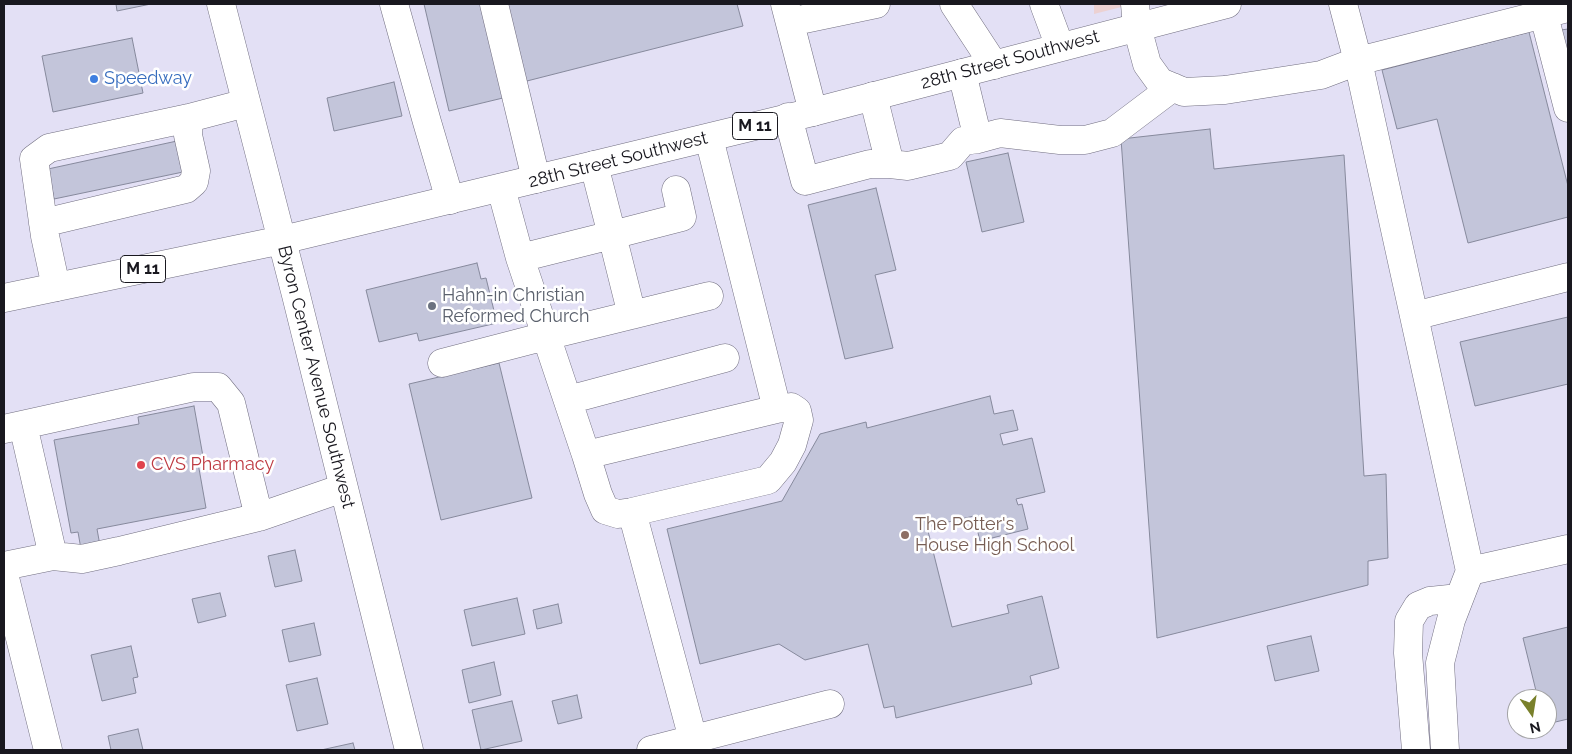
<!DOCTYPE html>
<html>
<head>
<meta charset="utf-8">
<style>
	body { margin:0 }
	#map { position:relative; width:1572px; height:754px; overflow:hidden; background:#e3e0f5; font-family:Raleway,sans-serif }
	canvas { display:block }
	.frame { position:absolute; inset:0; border:5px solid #19181f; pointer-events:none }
	.north { position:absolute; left:1507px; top:689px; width:50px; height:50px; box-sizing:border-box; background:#fff; border:1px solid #a3a3a5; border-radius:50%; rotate:167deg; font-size:14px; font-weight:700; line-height:20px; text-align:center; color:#19181f }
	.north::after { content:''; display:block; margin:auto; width:18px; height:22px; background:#79802b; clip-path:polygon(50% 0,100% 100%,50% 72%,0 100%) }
</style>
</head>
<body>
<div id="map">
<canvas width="1572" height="754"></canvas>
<div class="frame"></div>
<div class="north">N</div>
</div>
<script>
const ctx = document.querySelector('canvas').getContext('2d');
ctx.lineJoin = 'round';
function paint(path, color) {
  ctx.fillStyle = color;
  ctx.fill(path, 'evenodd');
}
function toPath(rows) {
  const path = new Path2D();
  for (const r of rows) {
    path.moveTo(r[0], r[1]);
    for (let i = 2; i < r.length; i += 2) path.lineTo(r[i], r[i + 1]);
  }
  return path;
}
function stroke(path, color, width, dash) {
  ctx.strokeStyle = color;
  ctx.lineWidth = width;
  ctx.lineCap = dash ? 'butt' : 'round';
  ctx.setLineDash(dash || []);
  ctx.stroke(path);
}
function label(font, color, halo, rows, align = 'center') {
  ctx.font = font + ' Raleway,sans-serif';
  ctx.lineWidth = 5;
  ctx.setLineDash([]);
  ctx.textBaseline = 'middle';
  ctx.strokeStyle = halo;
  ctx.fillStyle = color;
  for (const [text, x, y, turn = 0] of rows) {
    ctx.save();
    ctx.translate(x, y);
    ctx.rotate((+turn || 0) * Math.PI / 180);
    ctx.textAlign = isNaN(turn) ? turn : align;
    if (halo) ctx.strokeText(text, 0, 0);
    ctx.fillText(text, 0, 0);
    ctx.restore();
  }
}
paint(toPath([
	[1094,4,1133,4,1094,14]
]), '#ecd1d2');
const building = toPath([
	[116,4,151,4,117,11,116,4],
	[424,4,485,4,507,97,449,111,424,4],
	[503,4,737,4,743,26,523,82,503,4],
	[1568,29,1568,59,1561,30,1568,29],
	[1529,32,1568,186,1568,217,1468,243,1437,119,1397,129,1382,70,1529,32],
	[132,38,143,93,53,112,42,56,132,38],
	[394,82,402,116,334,131,327,98,394,82],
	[1210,129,1214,169,1344,155,1364,476,1386,474,1388,558,1368,561,1368,585,1157,638,1121,139,1210,129],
	[177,141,183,172,54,199,48,169,177,141],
	[1008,153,1024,222,982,232,966,162,1008,153],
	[876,188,896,270,875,275,893,348,845,359,808,205,876,188],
	[477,263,481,279,486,278,497,323,419,341,417,333,379,342,366,290,477,263],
	[1568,317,1568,384,1475,406,1460,342,1568,317],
	[499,363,532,498,441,520,409,384,499,363],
	[990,396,994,414,1013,410,1018,430,1000,434,1003,445,1032,438,1045,492,1016,499,1018,505,1022,504,1028,529,980,541,974,516,927,527,952,627,1009,613,1007,605,1042,596,1059,668,1030,676,1032,684,896,718,894,706,884,708,868,644,805,660,779,644,700,664,667,529,782,501,820,434,866,422,867,428,990,396],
	[194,406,204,462,198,463,206,508,97,529,101,551,82,555,78,532,71,533,54,440,139,424,138,417,194,406],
	[295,550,302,581,275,587,268,556,295,550],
	[220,593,226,616,198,623,192,599,220,593],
	[517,598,525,634,472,646,464,610,517,598],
	[558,604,562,623,537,629,533,610,558,604],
	[314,623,321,655,289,662,282,630,314,623],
	[1568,627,1568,719,1547,724,1547,699,1538,699,1523,638,1568,627],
	[1311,636,1319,671,1275,681,1267,646,1311,636],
	[131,646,138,677,133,678,136,693,102,701,91,655,131,646],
	[494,662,501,695,469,703,462,670,494,662],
	[317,678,328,724,297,731,286,685,317,678],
	[577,695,582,718,558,724,552,701,577,695],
	[512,701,522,741,481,750,472,710,512,701],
	[138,729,143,750,111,750,108,736,138,729],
	[353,743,355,750,321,750,353,743]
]);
paint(building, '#c3c5da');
stroke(building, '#86899c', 1);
const minor = toPath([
	[394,4,427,122,450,200],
	[494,4,536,179],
	[785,4,813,112],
	[954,4,994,65],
	[1044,4,1060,47],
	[1135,4,1137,27,1147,64,1160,82,1184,92,1225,90,1321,75,1358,61,1568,8],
	[1343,4,1358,61,1470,571,1451,620,1440,663,1445,750],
	[1541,4,1568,108],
	[790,22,876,4],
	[873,96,890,164,908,166,950,156,963,141,978,139,962,73],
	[788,117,805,181,870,164,890,164],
	[978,139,1000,133,1060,140,1085,140,1112,133,1173,87],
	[501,188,520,258,612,235,594,165],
	[43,223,186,189,194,182,196,171,188,135,189,118],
	[520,258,586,455],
	[56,287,45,236,34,159,49,148,189,118,246,103],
	[632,315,612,235,682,217,676,190],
	[1414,316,1568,277],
	[442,363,546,336,709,296],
	[568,400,725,358],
	[23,425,53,556],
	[4,429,194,387,218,387,231,403,259,517],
	[632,512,768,480,783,462,792,445,799,420,797,411,791,407,777,409],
	[4,566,53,556,82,559,119,551,259,517,343,488],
	[1470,571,1568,549],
	[4,574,48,750],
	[693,739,632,512,618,514,605,510,598,494,586,455,777,409,709,138],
	[651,750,830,704],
	[1416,750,1408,653,1409,621,1418,606,1430,601,1459,598]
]);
const major = toPath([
	[221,4,296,295,409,750],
	[4,298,282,240,594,165,813,112,1227,4]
]);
stroke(minor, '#726f81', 29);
stroke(major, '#726f81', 29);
stroke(minor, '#fff', 28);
stroke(major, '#fff', 28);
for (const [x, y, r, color] of [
	[94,79,5,"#3f7fe0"],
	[432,306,5,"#6b7280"],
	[141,465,5,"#e0444e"],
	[905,535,5,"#8d6e63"]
]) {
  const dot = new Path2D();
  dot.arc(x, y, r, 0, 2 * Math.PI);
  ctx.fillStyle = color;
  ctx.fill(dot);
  stroke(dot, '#fff', 2);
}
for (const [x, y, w] of [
	[755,126,45],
	[143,269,45]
]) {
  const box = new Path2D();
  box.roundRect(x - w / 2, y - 13.5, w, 27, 4);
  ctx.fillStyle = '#fff';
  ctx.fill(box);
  stroke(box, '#19181f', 1);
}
label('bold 16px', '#19181f', null, [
	["M 11",755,126],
	["M 11",143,269]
]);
label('18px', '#19181f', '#fff', [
	["28th Street Southwest",1010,60,-15],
	["28th Street Southwest",618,160,-14],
	["Byron Center Avenue Southwest",316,377,76]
]);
label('18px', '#366cbe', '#fff', [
	["Speedway",104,79]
], 'left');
label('18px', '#5b616d', '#fff', [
	["Hahn-in Christian",442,296],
	["Reformed Church",442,317]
], 'left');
label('18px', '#be3a42', '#fff', [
	["CVS Pharmacy",151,465]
], 'left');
label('18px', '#785e54', '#fff', [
	["The Potter's",915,525],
	["House High School",915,546]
], 'left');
</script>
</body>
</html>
